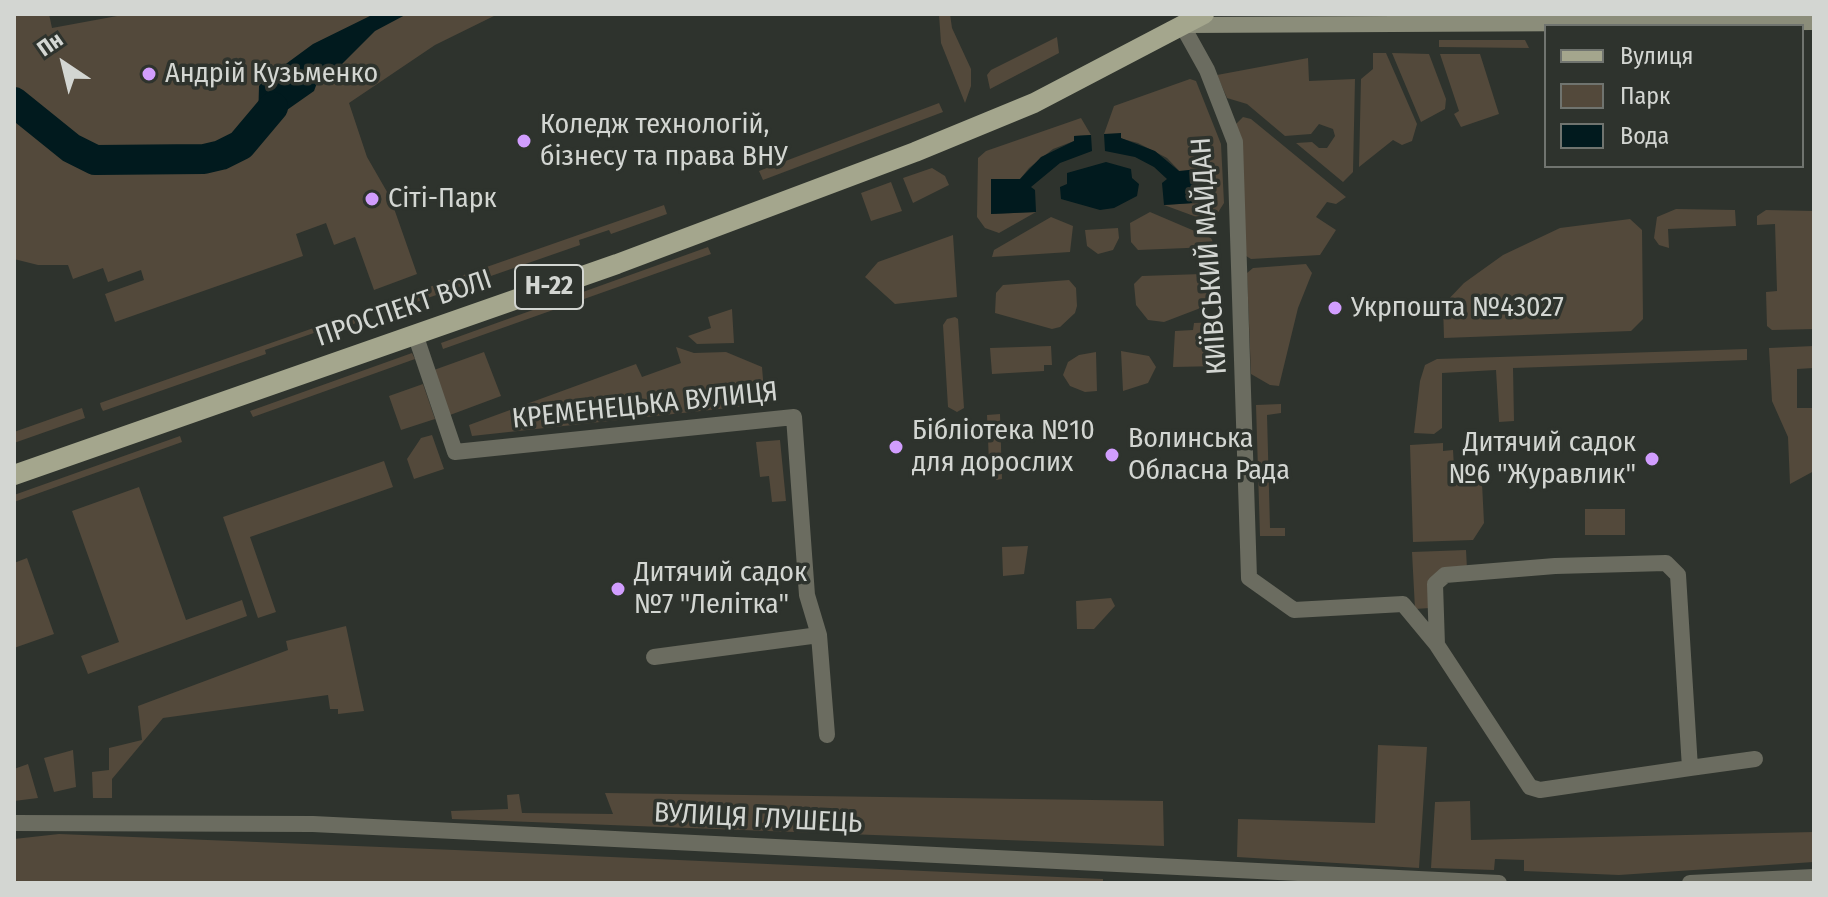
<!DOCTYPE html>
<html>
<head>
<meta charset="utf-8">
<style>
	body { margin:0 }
	#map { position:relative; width:1828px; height:897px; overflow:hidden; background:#2e332d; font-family:"Fira Sans Condensed",sans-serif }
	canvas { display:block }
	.frame { position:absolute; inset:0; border:16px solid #d3d6d2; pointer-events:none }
	.legend { position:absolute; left:1544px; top:24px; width:260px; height:144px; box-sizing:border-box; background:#2e332d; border:2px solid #70746f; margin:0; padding:10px 14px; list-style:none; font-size:24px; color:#d3d6d2 }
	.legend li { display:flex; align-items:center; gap:16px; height:40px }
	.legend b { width:40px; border:2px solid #70746f }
	.north { position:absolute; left:24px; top:24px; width:80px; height:80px; -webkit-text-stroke:6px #2e332d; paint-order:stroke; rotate:325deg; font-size:22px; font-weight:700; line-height:32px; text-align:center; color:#d3d6d2 }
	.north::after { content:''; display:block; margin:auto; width:28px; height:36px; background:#d3d6d2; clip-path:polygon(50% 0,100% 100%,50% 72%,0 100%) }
</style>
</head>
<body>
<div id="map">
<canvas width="1828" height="897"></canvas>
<div class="frame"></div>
<ul class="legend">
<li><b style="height:10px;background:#a4a68d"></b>Вулиця</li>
<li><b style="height:22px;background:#53493b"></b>Парк</li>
<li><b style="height:22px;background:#011a1e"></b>Вода</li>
</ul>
<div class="north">Пн</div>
</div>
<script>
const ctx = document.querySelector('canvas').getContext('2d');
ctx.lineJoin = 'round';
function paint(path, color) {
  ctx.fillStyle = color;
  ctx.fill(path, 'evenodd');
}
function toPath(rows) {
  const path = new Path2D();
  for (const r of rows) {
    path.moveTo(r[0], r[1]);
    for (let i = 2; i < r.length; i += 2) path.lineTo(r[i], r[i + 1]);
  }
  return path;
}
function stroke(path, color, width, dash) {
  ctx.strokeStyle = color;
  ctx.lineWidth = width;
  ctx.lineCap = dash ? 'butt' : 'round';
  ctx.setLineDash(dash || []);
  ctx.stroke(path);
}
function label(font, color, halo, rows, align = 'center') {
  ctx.font = font + ' "Fira Sans Condensed",sans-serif';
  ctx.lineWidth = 7;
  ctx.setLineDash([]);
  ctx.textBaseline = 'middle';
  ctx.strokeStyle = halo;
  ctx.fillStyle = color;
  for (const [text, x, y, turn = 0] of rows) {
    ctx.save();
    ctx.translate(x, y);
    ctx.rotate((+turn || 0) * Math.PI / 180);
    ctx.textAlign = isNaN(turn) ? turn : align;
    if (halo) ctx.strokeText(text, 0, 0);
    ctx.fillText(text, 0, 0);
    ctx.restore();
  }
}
paint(toPath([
	[14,14,49,14,52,28,128,14,498,14,435,45,349,103,367,157,390,197,417,274,374,290,355,237,334,245,326,223,296,234,303,256,115,322,105,294,144,280,141,270,108,282,103,268,73,279,68,265,38,265,14,259],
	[939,14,950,14,952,28,971,69,971,86,965,103,941,43],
	[1057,37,1059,53,990,89,987,75,991,70],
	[1439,40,1525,40,1529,48,1439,47],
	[1373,53,1386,53,1417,124,1412,141,1402,145,1393,140,1359,167,1361,79,1373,69],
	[1392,53,1429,54,1446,99,1445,109,1421,122],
	[1440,54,1480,54,1499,114,1461,127,1454,114,1459,111],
	[1308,58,1309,81,1355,79,1353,172,1343,182,1296,143,1312,142,1319,148,1327,148,1335,136,1333,129,1319,124,1311,134,1285,136,1247,104,1227,98,1217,75],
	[1190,79,1196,81,1221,144,1224,203,1217,214,1202,219,1164,205,1209,202,1167,158,1138,143,1104,134,1114,106],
	[939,103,943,112,763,180,759,171],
	[1243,117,1251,119,1346,197,1336,204,1327,202,1316,217,1336,230,1320,255,1251,259,1246,256,1236,124],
	[1081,118,1091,135,1074,136,1074,141,1053,149,1029,168,992,214,1036,212,999,233,985,228,977,217,978,158,986,151],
	[932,168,945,176,949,185,913,203,903,178],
	[891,182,902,211,871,221,861,193],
	[664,205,667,214,611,234,609,230,579,240,580,245,399,308,395,299],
	[1676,209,1735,210,1736,226,1668,229,1669,248,1659,245,1654,238,1657,217],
	[1766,210,1814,211,1814,329,1772,330,1767,326,1766,292,1777,291,1775,224,1757,225,1757,216],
	[1150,212,1211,238,1214,244,1211,247,1138,250,1131,242,1130,223],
	[1051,217,1073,226,1070,252,992,257,994,250],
	[1630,219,1642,230,1643,319,1631,331,1444,338,1443,305,1464,283,1503,255,1560,228],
	[1118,228,1119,238,1113,250,1098,254,1087,246,1085,230],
	[953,235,957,297,895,304,865,277,878,262],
	[708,247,711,254,443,349,441,343],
	[1306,264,1312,273,1298,308,1279,386,1270,385,1251,374,1247,273,1253,268],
	[1202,274,1208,277,1215,289,1211,304,1164,322,1148,320,1136,305,1134,284,1142,276],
	[1069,280,1076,288,1077,306,1075,313,1060,327,1052,329,995,313,996,293,1003,285],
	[732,309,734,343,697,344,688,336,711,328,708,317],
	[359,312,362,321,333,331,331,327,265,350,266,354,103,411,101,407,100,403],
	[955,317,958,319,964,408,957,412,948,407,943,325,947,319],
	[1218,322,1220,366,1173,367,1175,331,1193,330,1194,323],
	[1051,346,1052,365,1044,365,1044,371,992,374,990,348],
	[1814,346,1814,368,1797,369,1797,408,1814,408,1814,471,1790,484,1788,437,1772,401,1769,348],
	[676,347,694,353,726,352,762,367,765,404,472,436,469,425,636,364,642,377,681,363],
	[1747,349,1747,360,1513,368,1514,421,1499,422,1496,370,1442,373,1442,428,1434,434,1414,433,1420,381,1425,365,1437,359],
	[1121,351,1149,356,1156,367,1148,383,1123,391],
	[484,352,501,396,450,415,434,370],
	[1096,352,1097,391,1085,392,1070,386,1063,375,1068,362,1079,355],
	[412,353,415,359,253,417,250,411],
	[423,384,435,419,401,430,389,396],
	[1281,404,1281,413,1267,415,1270,528,1285,528,1285,536,1260,536,1256,405],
	[82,408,85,418,14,443,14,432],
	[1000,414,1002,479,996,480,989,463,987,415],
	[432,435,444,469,414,479,407,459,421,438],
	[180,436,182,442,14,502,14,495],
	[780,440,786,501,772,502,769,476,760,477,756,442],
	[1443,443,1443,451,1453,450,1455,484,1482,483,1484,523,1473,540,1413,542,1410,445],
	[384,461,393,487,250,537,276,612,258,618,223,517],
	[139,487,186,620,242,600,247,616,88,674,81,656,119,642,72,511],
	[1585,509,1625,509,1625,535,1585,535],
	[1028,546,1024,574,1003,576,1002,547],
	[1466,550,1467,569,1443,571,1430,608,1415,609,1412,552],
	[27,558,54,634,14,648,14,563],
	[1111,598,1115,606,1094,629,1077,629,1076,601],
	[346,626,364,711,338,714,338,709,330,709,328,695,163,718,112,779,112,798,93,798,92,772,109,770,109,748,142,740,138,706,288,650,286,641],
	[1378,745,1427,747,1419,868,1237,857,1238,819,1375,823],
	[73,750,76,787,54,792,44,758],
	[28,764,38,798,14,801,14,769],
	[605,793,1163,801,1164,846,452,819,451,811,508,809,507,795,519,794,522,813,613,814],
	[1470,801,1471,840,1814,832,1814,862,1619,875,1524,871,1524,860,1495,859,1494,870,1431,868,1435,802],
	[59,834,455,850,1103,879,1103,883,14,883,14,839]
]), '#53493b');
paint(toPath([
	[374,14,407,14,375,31,332,74,320,75,314,91,267,124,249,143,246,137,258,122,259,86,264,80,313,44],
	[1121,133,1121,138,1155,151,1179,171,1208,168,1209,202,1164,205,1162,183,1167,179,1154,167,1135,157,1105,151,1104,134],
	[1091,135,1092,151,1060,163,1031,187,1035,190,1036,212,991,214,991,179,1020,179,1041,157,1074,141,1074,136],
	[1106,162,1131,169,1132,178,1139,184,1137,196,1114,208,1100,210,1061,199,1060,187,1067,184,1067,173]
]), '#011a1e');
stroke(toPath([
	[14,102,71,148,95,160,204,159,221,155,241,145,273,107]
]), '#011a1e', 30);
stroke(toPath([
	[1182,25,1207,70,1235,142,1249,578,1294,610,1403,604,1437,645,1530,787,1540,790,1690,768,1678,575,1666,563,1555,566,1445,575,1435,584,1437,645],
	[415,334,455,452,794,417,807,595,819,635,827,735],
	[654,657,819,635],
	[1690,768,1755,759]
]), '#6b6c60', 16);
stroke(toPath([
	[14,823,313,824,1499,883],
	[1690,883,1814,877]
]), '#6b6c60', 16);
stroke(toPath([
	[1184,25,1814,22]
]), '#8b8d7a', 16);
stroke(toPath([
	[14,475,617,264,915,152,1034,103,1204,14]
]), '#a4a68d', 20);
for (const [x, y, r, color] of [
	[149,74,8,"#d19dfe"],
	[524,141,8,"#d19dfe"],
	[372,199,8,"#d19dfe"],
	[1335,308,8,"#d19dfe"],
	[896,447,8,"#d19dfe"],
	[1112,455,8,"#d19dfe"],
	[1652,459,8,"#d19dfe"],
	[618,589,8,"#d19dfe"]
]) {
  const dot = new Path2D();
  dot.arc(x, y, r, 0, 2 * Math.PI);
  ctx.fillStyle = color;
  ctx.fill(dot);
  stroke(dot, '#2e332d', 3);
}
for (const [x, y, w] of [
	[549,287,68]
]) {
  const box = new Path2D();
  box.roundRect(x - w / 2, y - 22, w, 44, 6);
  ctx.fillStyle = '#2e332d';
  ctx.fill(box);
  stroke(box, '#d3d6d2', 2);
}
label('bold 26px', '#d3d6d2', null, [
	["Н-22",549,287]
]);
label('28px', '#d3d6d2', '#2e332d', [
	["Андрій Кузьменко",165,74],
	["Коледж технологій,",540,125],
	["бізнесу та права ВНУ",540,157],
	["Сіті-Парк",388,199],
	["Укрпошта №43027",1351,308],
	["Бібліотека №10",912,431],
	["для дорослих",912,463],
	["Волинська",1128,439],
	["Обласна Рада",1128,471],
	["Дитячий садок",1636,443,"right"],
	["№6 \"Журавлик\"",1636,475,"right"],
	["Дитячий садок",634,573],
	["№7 \"Лелітка\"",634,605]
], 'left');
label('28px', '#d3d6d2', '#2e332d', [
	["КИЇВСЬКИЙ МАЙДАН",1210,256,-94],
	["ПРОСПЕКТ ВОЛІ",404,309,-19],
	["КРЕМЕНЕЦЬКА ВУЛИЦЯ",645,406,-6],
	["ВУЛИЦЯ ГЛУШЕЦЬ",758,819,3]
]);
</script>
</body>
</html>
